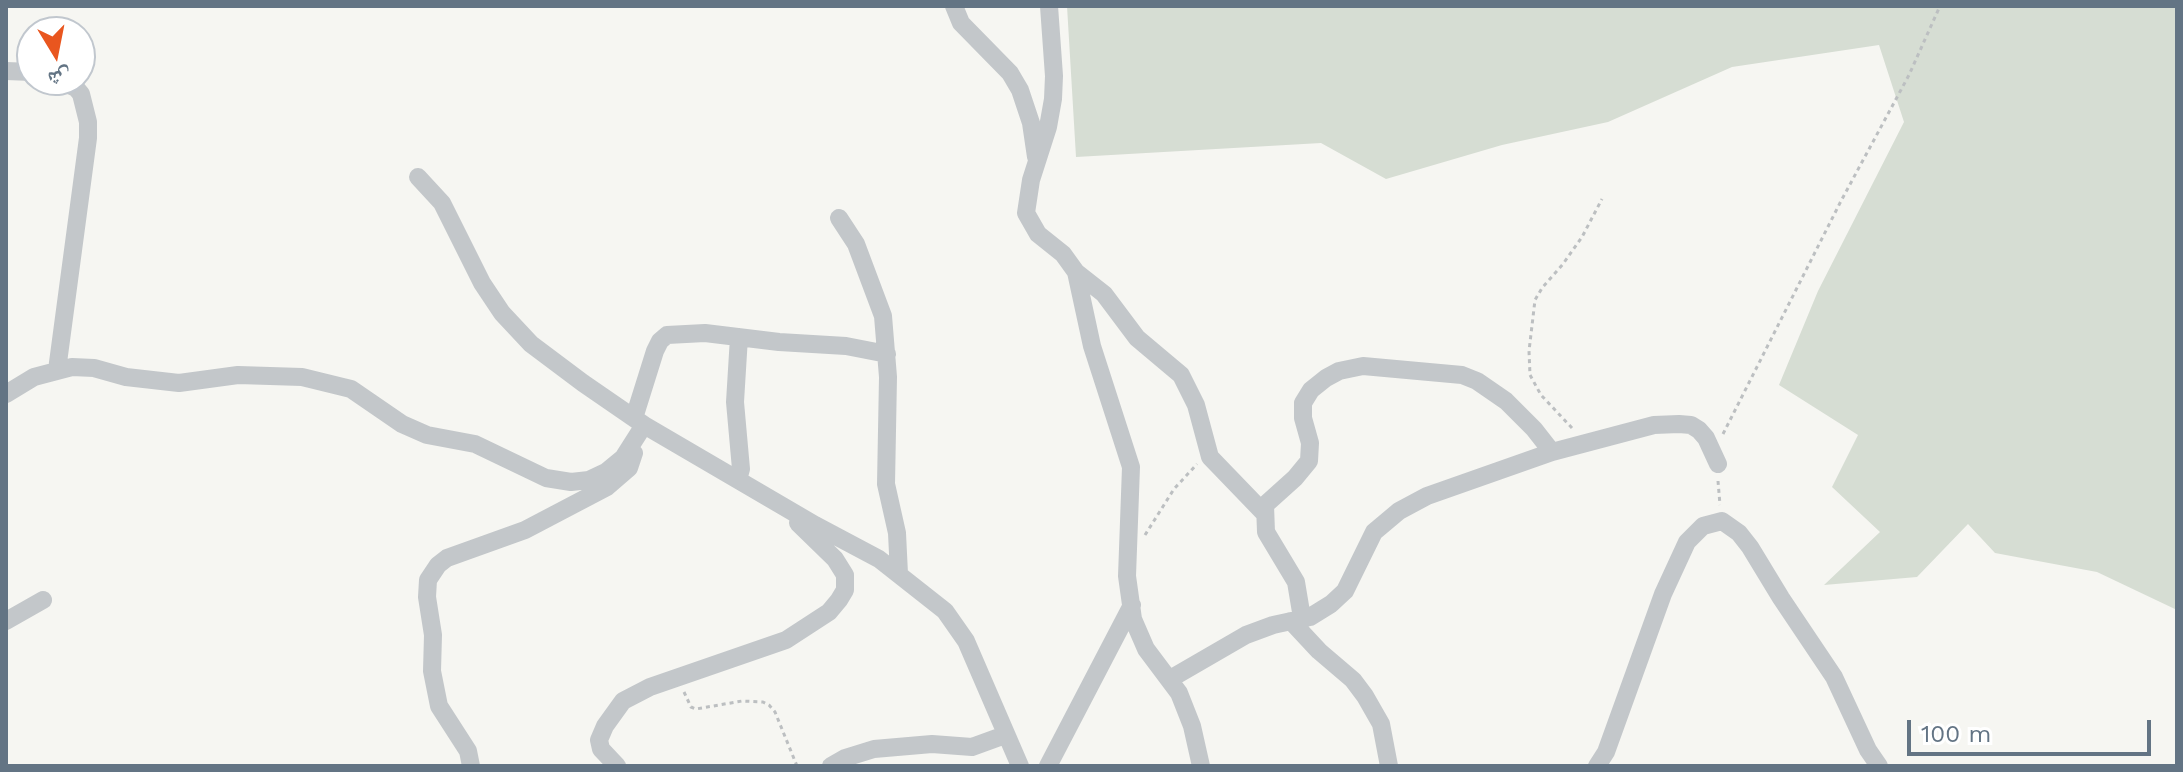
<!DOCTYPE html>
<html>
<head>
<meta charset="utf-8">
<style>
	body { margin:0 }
	#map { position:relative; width:2183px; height:772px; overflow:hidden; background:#f6f6f2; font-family:"Work Sans","Noto Naskh Arabic",sans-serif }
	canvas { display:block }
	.frame { position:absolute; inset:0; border:8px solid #637484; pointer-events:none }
	.north { position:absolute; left:16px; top:16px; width:80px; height:80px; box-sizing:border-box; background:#fff; border:2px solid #c1c7ce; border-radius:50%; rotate:170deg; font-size:22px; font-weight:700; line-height:32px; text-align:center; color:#637484 }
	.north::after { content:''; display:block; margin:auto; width:28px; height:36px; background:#e9561f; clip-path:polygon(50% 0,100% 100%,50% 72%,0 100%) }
	.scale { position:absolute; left:1907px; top:720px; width:244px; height:36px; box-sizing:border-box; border:4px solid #637484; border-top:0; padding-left:10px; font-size:24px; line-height:28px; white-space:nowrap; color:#637484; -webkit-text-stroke:6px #fff; paint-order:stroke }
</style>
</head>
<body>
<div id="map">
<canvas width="2183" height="772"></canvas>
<div class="frame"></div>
<div class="north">ش</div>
<div class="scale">100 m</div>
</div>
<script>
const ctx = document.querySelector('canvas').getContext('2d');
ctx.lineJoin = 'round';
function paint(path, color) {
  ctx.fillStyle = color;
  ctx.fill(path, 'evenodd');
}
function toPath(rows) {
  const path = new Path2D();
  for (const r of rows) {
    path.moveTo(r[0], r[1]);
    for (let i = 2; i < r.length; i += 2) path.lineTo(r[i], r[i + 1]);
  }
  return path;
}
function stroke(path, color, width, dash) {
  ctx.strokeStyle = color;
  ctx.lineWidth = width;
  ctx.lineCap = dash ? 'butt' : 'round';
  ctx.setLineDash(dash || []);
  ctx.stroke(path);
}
paint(toPath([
	[1067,6,2177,6,2177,610,2097,572,1995,553,1968,524,1917,577,1824,585,1880,532,1832,487,1858,435,1779,385,1818,291,1904,122,1879,45,1732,67,1608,122,1502,145,1386,179,1321,143,1076,157]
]), '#d6ddd3');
stroke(toPath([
	[1572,428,1541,395,1530,375,1529,351,1535,300,1542,288,1563,264,1582,237,1602,199],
	[1723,434,1841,201,1909,75,1940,6],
	[1718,481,1720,505],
	[1145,535,1174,489,1197,464],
	[684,692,691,707,696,709,742,701,763,702,769,705,775,712,797,766]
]), '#bcbfc1', 3, [4, 4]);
stroke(toPath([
	[954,6,961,23,1010,73,1020,90,1031,123,1036,157],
	[1049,6,1054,76,1053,99,1048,127,1031,180,1026,213,1038,234,1063,254,1076,272,1092,346,1131,467,1127,576,1133,619,1146,649,1179,693,1192,726,1201,766],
	[6,71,32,72],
	[418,177,442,203,482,283,502,313,531,344,583,383,644,425],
	[839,218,856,244,883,316,888,377,886,484,897,533,899,574],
	[1076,272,1104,294,1137,338,1181,375,1196,405,1210,457,1264,513],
	[57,370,88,138,88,122,81,94,76,88,58,80],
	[6,394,34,377,72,367,94,368,126,377,179,383,238,375,302,377,351,389,402,424,427,435,475,444,546,478,571,482,589,480,606,472,623,458,644,425,815,525,879,559,945,611,966,641,1020,766],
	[634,418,655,351,660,341,667,335,705,333,779,342,846,346,887,354],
	[738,480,741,469,735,402,739,337],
	[1302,618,1296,582,1266,532,1265,505,1295,478,1309,461,1310,443,1303,418,1303,403,1311,390,1326,378,1339,371,1363,366,1462,375,1477,381,1506,401,1534,429,1552,452],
	[6,621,43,600],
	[1291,621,1319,651,1353,680,1365,696,1381,724,1389,766],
	[1170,679,1246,635,1273,625,1310,617,1331,604,1345,591,1374,532,1399,511,1427,496,1552,452,1654,425,1679,424,1691,425,1699,430,1706,438,1718,464],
	[471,766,468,751,439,706,432,671,433,635,427,597,428,580,438,565,447,558,525,530,607,487,629,468,634,453],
	[617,766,601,749,599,740,605,726,623,701,650,687,786,640,829,612,839,600,845,590,845,575,835,559,798,523],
	[831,766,845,758,874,749,932,744,972,747,1005,735],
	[1048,766,1132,605],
	[1597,766,1606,752,1663,594,1687,542,1703,526,1722,521,1739,533,1750,547,1781,598,1834,677,1868,750,1879,766]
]), '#c3c7ca', 18);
</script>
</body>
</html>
